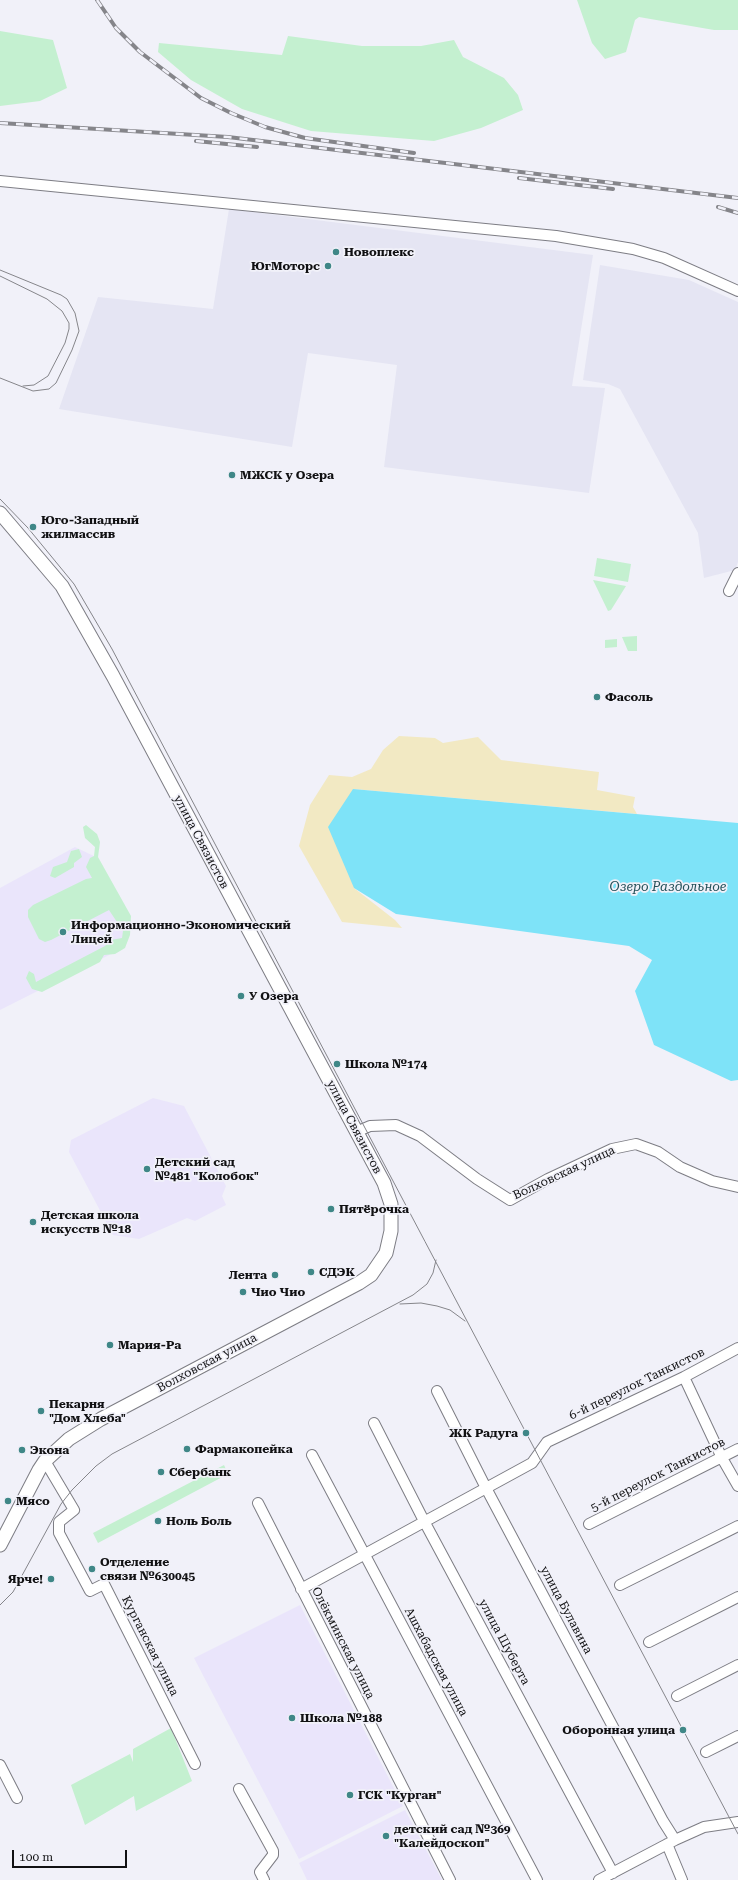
<!DOCTYPE html>
<html>
<head>
<meta charset="utf-8">
<style>
	body { margin:0 }
	#map { position:relative; width:738px; height:1880px; overflow:hidden; background:#f1f1f9; font-family:"Roboto Serif",serif }
	canvas { display:block }
	.scale { position:absolute; left:12px; top:1850px; width:115px; height:18px; box-sizing:border-box; border:2px solid #111113; border-top:0; padding-left:5px; font-size:12px; line-height:14px; white-space:nowrap; color:#111113; -webkit-text-stroke:3px #f1f1f9; paint-order:stroke }
</style>
</head>
<body>
<div id="map">
<canvas width="738" height="1880"></canvas>
<div class="scale">100 m</div>
</div>
<script>
const ctx = document.querySelector('canvas').getContext('2d');
ctx.lineJoin = 'round';
function paint(path, color) {
  ctx.fillStyle = color;
  ctx.fill(path, 'evenodd');
}
function toPath(rows) {
  const path = new Path2D();
  for (const r of rows) {
    path.moveTo(r[0], r[1]);
    for (let i = 2; i < r.length; i += 2) path.lineTo(r[i], r[i + 1]);
  }
  return path;
}
function stroke(path, color, width, dash) {
  ctx.strokeStyle = color;
  ctx.lineWidth = width;
  ctx.lineCap = dash ? 'butt' : 'round';
  ctx.setLineDash(dash || []);
  ctx.stroke(path);
}
function label(font, color, halo, rows, align = 'center') {
  ctx.font = font + ' "Roboto Serif",serif';
  ctx.lineWidth = 3.5;
  ctx.setLineDash([]);
  ctx.textBaseline = 'middle';
  ctx.strokeStyle = halo;
  ctx.fillStyle = color;
  for (const [text, x, y, turn = 0] of rows) {
    ctx.save();
    ctx.translate(x, y);
    ctx.rotate((+turn || 0) * Math.PI / 180);
    ctx.textAlign = isNaN(turn) ? turn : align;
    if (halo) ctx.strokeText(text, 0, 0);
    ctx.fillText(text, 0, 0);
    ctx.restore();
  }
}
paint(toPath([
	[229,209,593,255,572,386,605,388,589,493,384,467,397,365,308,353,292,447,59,409,98,297,213,309],
	[600,265,689,280,738,302,738,562,735,570,704,578,698,533,620,389,608,384,583,380]
]), '#e5e5f3');
paint(toPath([
	[75,847,98,858,130,917,123,948,0,1010,0,888],
	[153,1098,184,1106,226,1186,222,1196,226,1205,195,1221,187,1218,139,1239,113,1235,69,1152,71,1140],
	[300,1605,403,1806,299,1859,194,1658],
	[405,1810,442,1880,307,1880,299,1863]
]), '#eae5fb');
paint(toPath([
	[577,0,738,0,738,30,714,30,639,17,635,20,626,52,605,59,592,43],
	[0,31,53,40,67,88,40,101,0,106],
	[288,36,362,46,421,46,454,40,463,57,504,78,518,95,523,110,481,128,434,141,311,131,242,109,191,80,158,52,159,43,282,55],
	[597,558,631,564,628,582,594,576],
	[593,580,626,586,611,610,608,611],
	[637,636,637,651,628,651,622,637],
	[617,639,617,647,605,648,605,640],
	[86,825,97,834,100,842,98,857,131,916,130,935,125,948,115,954,104,955,100,962,42,992,32,989,26,978,29,971,34,974,36,982,105,946,111,940,122,938,123,931,109,910,51,940,45,942,39,939,28,917,28,910,33,905,86,879,92,878,86,867,90,858,94,856,95,847,85,838,83,827],
	[79,849,82,857,74,863,74,867,55,878,50,876,53,867,67,862,71,851],
	[224,1465,228,1474,98,1543,93,1533],
	[171,1728,192,1781,136,1811,134,1796,85,1825,71,1785,130,1754,133,1762,133,1749]
]), '#c4f0d0');
paint(toPath([
	[399,736,435,738,443,743,478,737,501,760,599,772,597,790,635,797,633,807,637,814,353,789,354,888,395,920,402,928,342,922,299,846,310,805,329,775,352,777,371,769,383,750]
]), '#f2e9c3');
paint(toPath([
	[353,789,738,823,738,1080,731,1081,654,1045,635,991,652,960,629,946,396,914,354,888,328,827]
]), '#7ee3f8');
const minor = toPath([
	[0,181,556,236,633,249,664,258,738,291],
	[729,591,738,573],
	[356,1132,370,1126,396,1125,420,1136,477,1179,510,1200,548,1179,612,1149,636,1144,658,1152,680,1167,712,1181,738,1187],
	[684,1377,722,1458,738,1486],
	[437,1391,486,1488,663,1821,675,1840],
	[374,1423,424,1521,613,1873],
	[312,1455,537,1880],
	[45,1461,74,1510,59,1522,59,1533,90,1591,104,1584,195,1764],
	[258,1503,450,1880],
	[589,1524,738,1449],
	[620,1585,738,1526],
	[301,1589,532,1463,547,1442,684,1377,738,1348],
	[649,1642,738,1597],
	[677,1696,738,1665],
	[706,1752,738,1736],
	[0,1765,17,1798],
	[239,1789,273,1851,273,1855,260,1872,264,1880],
	[667,1844,682,1880],
	[599,1880,675,1840,704,1827,738,1822]
]);
const major = toPath([
	[0,513,62,586,113,676,316,1056,384,1183,391,1204,391,1231,386,1253,371,1275,359,1283,101,1419,69,1439,45,1461,39,1470,0,1545]
]);
stroke(minor, '#7d7d84', 12);
stroke(major, '#7d7d84', 15);
stroke(minor, '#fff', 10);
stroke(major, '#fff', 13);
stroke(toPath([
	[0,270,61,295,67,299,75,313,79,331,72,350,56,383,49,389,33,391,0,378],
	[0,276,47,299,62,311,69,323,69,329,65,343,48,376,34,385,23,386],
	[0,499,28,528,74,584,112,649,738,1834],
	[400,1304,421,1303,437,1306,450,1310,465,1321],
	[0,1605,13,1592,61,1504,72,1490,96,1466,112,1454,413,1295,427,1284,433,1273,436,1260]
]), '#85858a', 1);
const rail = toPath([
	[97,0,116,28,140,52,201,98,231,113,265,127,305,138,414,153],
	[0,123,228,137,738,198],
	[196,141,257,147],
	[519,178,613,189],
	[718,207,738,213]
]);
stroke(rail, '#85858a', 4);
stroke(rail, '#f1f1f9', 2.5, [8]);
for (const [x, y, r, color] of [
	[336,252,4,"#3f8787"],
	[328,266,4,"#3f8787"],
	[232,475,4,"#3f8787"],
	[33,527,4,"#3f8787"],
	[597,697,4,"#3f8787"],
	[63,932,4,"#3f8787"],
	[241,996,4,"#3f8787"],
	[337,1064,4,"#3f8787"],
	[147,1169,4,"#3f8787"],
	[331,1209,4,"#3f8787"],
	[33,1222,4,"#3f8787"],
	[311,1272,4,"#3f8787"],
	[275,1275,4,"#3f8787"],
	[243,1292,4,"#3f8787"],
	[110,1345,4,"#3f8787"],
	[41,1411,4,"#3f8787"],
	[526,1433,4,"#3f8787"],
	[187,1449,4,"#3f8787"],
	[22,1450,4,"#3f8787"],
	[161,1472,4,"#3f8787"],
	[8,1501,4,"#3f8787"],
	[158,1521,4,"#3f8787"],
	[92,1569,4,"#3f8787"],
	[51,1579,4,"#3f8787"],
	[292,1718,4,"#3f8787"],
	[683,1730,4,"#3f8787"],
	[350,1795,4,"#3f8787"],
	[386,1836,4,"#3f8787"]
]) {
  const dot = new Path2D();
  dot.arc(x, y, r, 0, 2 * Math.PI);
  ctx.fillStyle = color;
  ctx.fill(dot);
  stroke(dot, '#f1f1f9', 1.5);
}
label('bold 12px', '#111113', '#f1f1f9', [
	["Новоплекс",344,252],
	["ЮгМоторс",320,266,"right"],
	["МЖСК у Озера",240,475],
	["Юго-Западный",41,520],
	["жилмассив",41,534],
	["Фасоль",605,697],
	["Информационно-Экономический",71,925],
	["Лицей",71,939],
	["У Озера",249,996],
	["Школа №174",345,1064],
	["Детский сад",155,1162],
	["№481 \"Колобок\"",155,1176],
	["Пятёрочка",339,1209],
	["Детская школа",41,1215],
	["искусств №18",41,1229],
	["СДЭК",319,1272],
	["Лента",267,1275,"right"],
	["Чио Чио",251,1292],
	["Мария-Ра",118,1345],
	["Пекарня",49,1404],
	["\"Дом Хлеба\"",49,1418],
	["ЖК Радуга",518,1433,"right"],
	["Фармакопейка",195,1449],
	["Экона",30,1450],
	["Сбербанк",169,1472],
	["Мясо",16,1501],
	["Ноль Боль",166,1521],
	["Отделение",100,1562],
	["связи №630045",100,1576],
	["Ярче!",43,1579,"right"],
	["Школа №188",300,1718],
	["Оборонная улица",675,1730,"right"],
	["ГСК \"Курган\"",358,1795],
	["детский сад №369",394,1829],
	["\"Калейдоскоп\"",394,1843]
], 'left');
label('12px', '#111113', '#f1f1f9', [
	["улица Связистов",201,842,62],
	["улица Связистов",354,1127,62],
	["Волховская улица",564,1173,-25],
	["Волховская улица",207,1363,-28],
	["6-й переулок Танкистов",637,1384,-26],
	["5-й переулок Танкистов",658,1475,-27],
	["улица Булавина",566,1610,62],
	["улица Шуберта",504,1642,62],
	["Олёкминская улица",343,1643,63],
	["Курганская улица",150,1646,63],
	["Ашхабадская улица",436,1662,62]
]);
label('italic 13px', '#235059', '#f1f1f9', [
	["Озеро Раздольное",668,887]
]);
</script>
</body>
</html>
